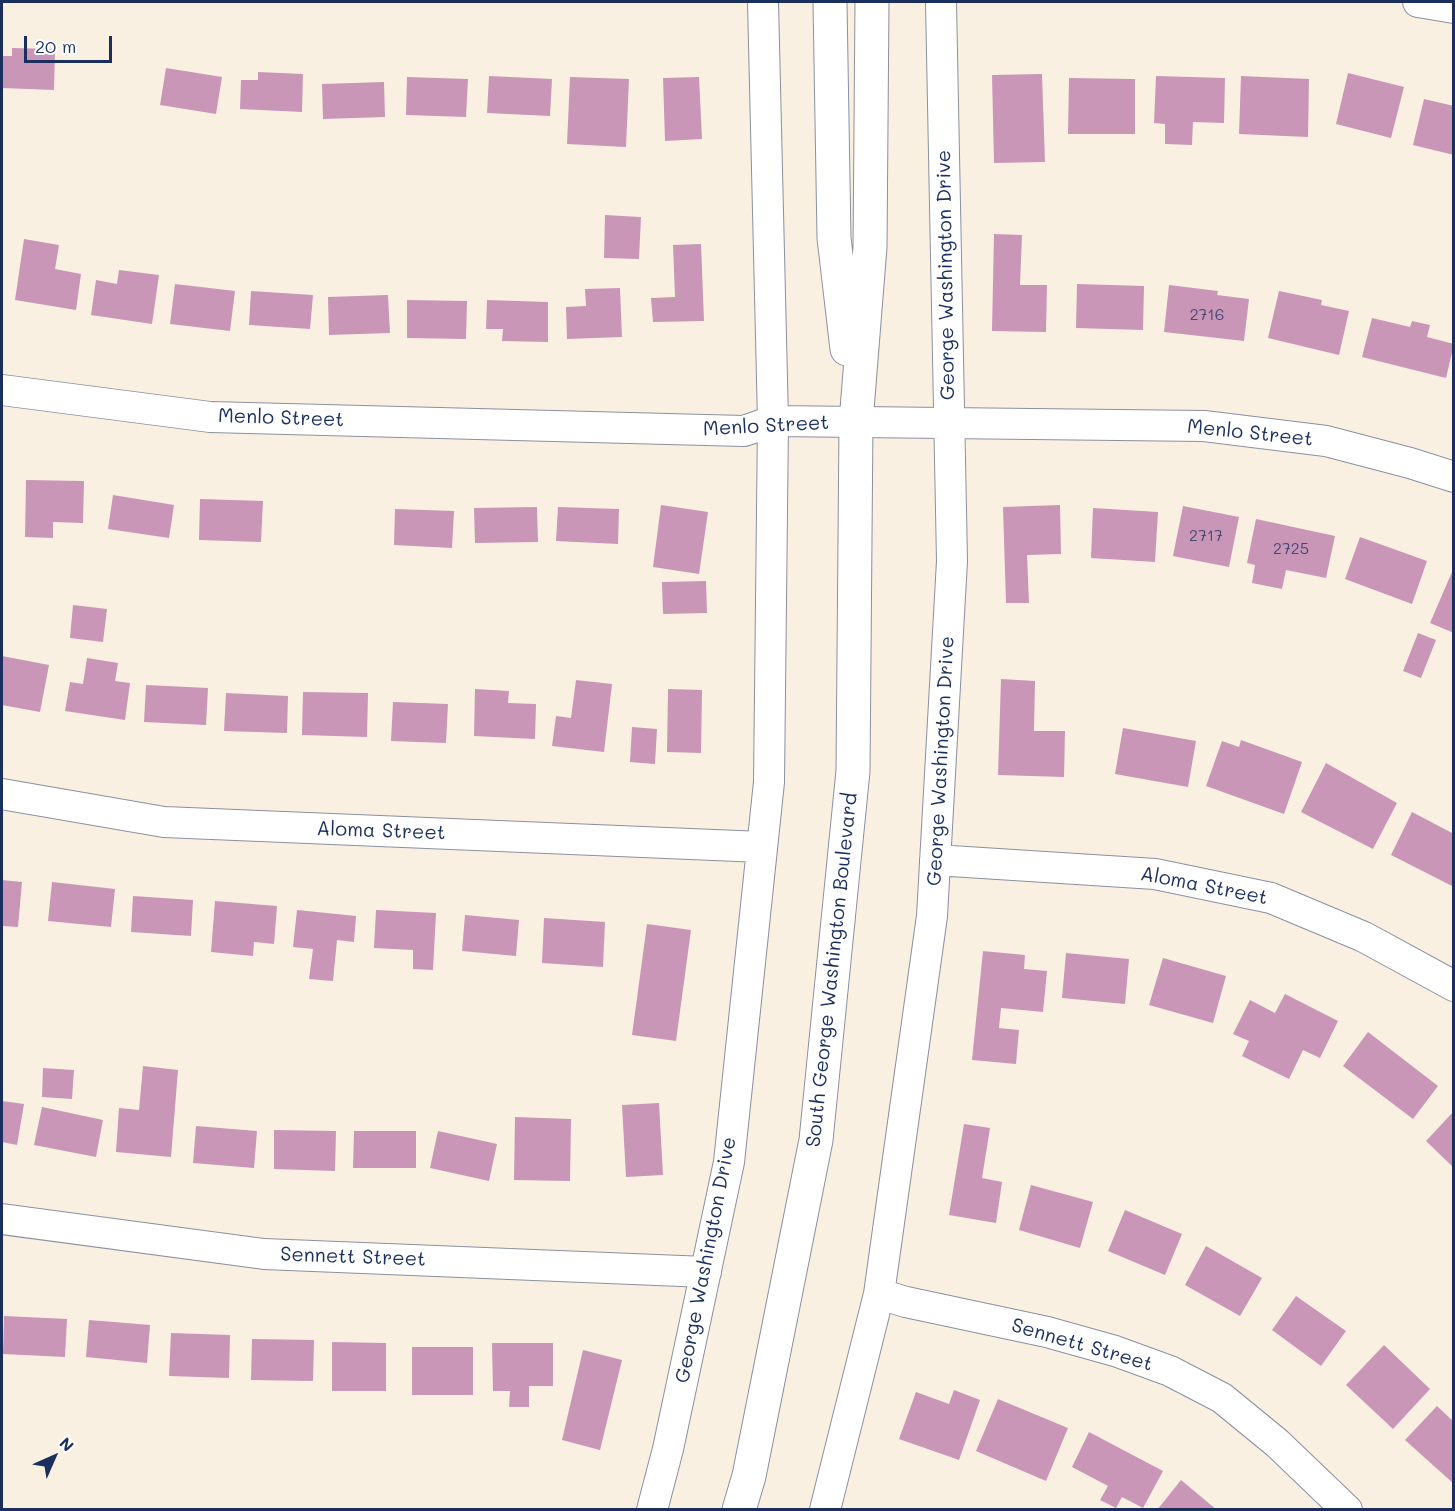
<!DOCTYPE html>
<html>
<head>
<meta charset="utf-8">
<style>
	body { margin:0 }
	#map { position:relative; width:1455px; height:1511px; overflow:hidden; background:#faf0e2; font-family:Mali,sans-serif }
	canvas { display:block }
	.frame { position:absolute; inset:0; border:3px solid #1b2f5e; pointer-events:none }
	.north { position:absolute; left:24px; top:1427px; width:60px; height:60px; -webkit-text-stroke:4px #fff; paint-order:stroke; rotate:45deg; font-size:16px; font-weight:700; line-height:24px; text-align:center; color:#1b2f5e }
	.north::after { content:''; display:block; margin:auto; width:21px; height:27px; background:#1b2f5e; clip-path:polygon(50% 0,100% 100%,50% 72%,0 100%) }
	.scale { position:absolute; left:24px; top:36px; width:88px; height:27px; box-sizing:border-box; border:3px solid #1b2f5e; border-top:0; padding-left:8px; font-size:18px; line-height:21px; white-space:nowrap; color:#1b2f5e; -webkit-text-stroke:4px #fff; paint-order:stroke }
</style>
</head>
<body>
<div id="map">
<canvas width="1455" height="1511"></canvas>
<div class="frame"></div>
<div class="north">N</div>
<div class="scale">20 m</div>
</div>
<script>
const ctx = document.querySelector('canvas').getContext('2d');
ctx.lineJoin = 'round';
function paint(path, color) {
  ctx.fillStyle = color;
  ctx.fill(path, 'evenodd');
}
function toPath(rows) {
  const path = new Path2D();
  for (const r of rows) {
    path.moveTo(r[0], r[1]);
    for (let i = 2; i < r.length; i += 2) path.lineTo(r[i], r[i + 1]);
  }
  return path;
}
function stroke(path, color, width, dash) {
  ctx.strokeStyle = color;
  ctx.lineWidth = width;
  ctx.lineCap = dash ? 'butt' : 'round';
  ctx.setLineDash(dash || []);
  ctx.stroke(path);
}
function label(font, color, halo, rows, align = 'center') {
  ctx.font = font + ' Mali,sans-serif';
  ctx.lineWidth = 4.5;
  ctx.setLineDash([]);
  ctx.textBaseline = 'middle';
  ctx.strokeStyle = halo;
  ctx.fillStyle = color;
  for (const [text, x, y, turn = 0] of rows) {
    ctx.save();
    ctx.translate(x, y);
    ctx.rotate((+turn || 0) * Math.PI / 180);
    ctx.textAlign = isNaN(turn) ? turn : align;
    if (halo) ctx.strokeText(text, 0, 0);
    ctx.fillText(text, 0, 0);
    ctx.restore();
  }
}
paint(toPath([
	[12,48,55,49,54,90,2,88,2,56,12,56],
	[166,68,222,77,216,114,160,105],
	[258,72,303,74,302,112,240,109,241,80,258,80],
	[1348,73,1404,87,1391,138,1336,124],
	[1042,74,1045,162,994,163,992,75],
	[489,76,552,79,550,116,487,113],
	[1156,76,1225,78,1224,123,1193,122,1192,145,1165,144,1165,124,1154,123],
	[1241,76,1309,79,1308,137,1239,134],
	[407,77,468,79,466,117,406,115],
	[570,77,629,79,626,147,567,144],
	[699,77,702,139,665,141,663,78],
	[1069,78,1135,79,1135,134,1068,134],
	[384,82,385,117,323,119,322,84],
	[1424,99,1454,106,1454,155,1413,145],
	[605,215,641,217,639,259,604,258],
	[994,234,1022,235,1020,285,1047,285,1046,332,992,331],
	[24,239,59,245,55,269,81,274,76,310,15,300],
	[701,244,704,321,653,322,651,298,675,297,673,245],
	[119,270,159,275,152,324,91,315,96,280,117,284],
	[175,284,235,291,230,331,170,324],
	[1077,284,1144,286,1143,330,1076,328],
	[1169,285,1218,291,1217,295,1249,299,1244,341,1164,332],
	[620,288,622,337,567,339,566,307,586,306,585,289],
	[251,291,313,295,310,329,249,325],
	[1279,291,1322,300,1321,305,1349,311,1339,355,1268,338],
	[388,295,390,333,329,335,328,297],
	[407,300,467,301,466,339,407,338],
	[487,300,548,302,548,342,502,341,503,329,486,329],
	[1372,318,1410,327,1412,321,1430,325,1427,337,1454,344,1446,378,1362,357],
	[26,480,84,481,83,523,53,522,53,538,25,537],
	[113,495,174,505,169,538,108,529],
	[200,499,263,501,261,542,199,540],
	[661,505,708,512,699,574,653,567],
	[1060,505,1061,554,1027,555,1029,603,1006,603,1003,507],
	[1183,506,1239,517,1229,567,1173,556],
	[537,507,538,542,475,543,474,508],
	[558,507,619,509,618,544,556,541],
	[1093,508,1158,512,1155,562,1091,558],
	[395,509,454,511,452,548,394,545],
	[1256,519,1335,536,1326,578,1286,570,1282,589,1252,583,1255,565,1247,563],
	[1360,537,1427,561,1412,604,1345,579],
	[1452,572,1454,573,1454,633,1430,623],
	[706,581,707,613,663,614,662,582],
	[73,605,107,609,103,642,70,638],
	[1418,633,1436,640,1421,678,1403,671],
	[2,656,49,665,40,712,2,705],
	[87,658,118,663,115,681,130,683,125,720,65,711,70,682,83,684],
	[1001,679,1035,681,1034,731,1065,731,1064,777,998,775],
	[576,680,612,684,604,752,552,746,556,716,571,718],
	[146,685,208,688,206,725,144,722],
	[475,689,509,691,508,703,536,704,535,739,474,736],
	[668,689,702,690,701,753,667,752],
	[303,692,368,693,367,737,302,735],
	[226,693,288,696,287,733,224,731],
	[393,702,448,704,446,743,391,741],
	[632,727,657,729,655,764,630,762],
	[1123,728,1196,741,1188,787,1115,774],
	[1241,740,1302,762,1284,814,1206,786,1222,741,1239,747],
	[1326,763,1397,803,1373,849,1301,812],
	[1412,812,1454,834,1454,887,1391,855],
	[2,880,22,882,18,927,2,926],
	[52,882,115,889,111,927,48,921],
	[133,896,193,900,191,936,131,932],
	[215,901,277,906,274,944,254,942,253,956,211,952],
	[297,910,356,916,354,942,337,940,333,981,309,979,313,949,293,947],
	[376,910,436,913,433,970,413,969,413,950,374,948],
	[465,915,519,920,516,956,462,951],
	[544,918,605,922,603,967,542,963],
	[647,924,691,930,676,1041,632,1035],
	[983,951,1025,955,1024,969,1047,971,1043,1012,1001,1008,999,1028,1019,1030,1016,1064,972,1060],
	[1066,953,1129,959,1125,1004,1062,998],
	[1163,958,1226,976,1213,1023,1149,1005],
	[1285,994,1338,1021,1320,1058,1303,1050,1289,1079,1242,1056,1249,1041,1233,1034,1250,1000,1275,1013],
	[1368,1032,1438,1086,1413,1119,1343,1066],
	[143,1066,178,1070,171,1157,116,1152,119,1108,139,1110],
	[43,1068,74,1070,72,1099,42,1097],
	[2,1101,24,1104,17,1145,2,1142],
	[659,1103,663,1175,626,1177,622,1105],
	[42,1107,103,1120,96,1157,34,1145],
	[1454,1111,1454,1168,1426,1141],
	[515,1117,571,1119,570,1181,514,1180],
	[964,1124,990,1128,982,1178,1002,1182,996,1223,949,1215],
	[196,1126,257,1131,254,1168,193,1163],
	[274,1130,336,1131,335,1171,274,1169],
	[354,1131,416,1131,416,1168,353,1168],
	[438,1131,497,1144,489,1181,430,1168],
	[1031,1185,1093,1202,1080,1248,1019,1230],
	[1125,1210,1182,1234,1165,1275,1108,1251],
	[1206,1246,1262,1278,1240,1316,1185,1285],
	[1296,1296,1346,1331,1321,1366,1272,1330],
	[4,1316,67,1319,65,1357,3,1354],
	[89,1320,150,1325,147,1363,86,1357],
	[171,1333,230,1335,229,1378,169,1376],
	[252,1339,314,1340,313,1381,251,1380],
	[332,1342,386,1343,386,1391,332,1391],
	[492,1343,553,1343,553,1386,529,1386,529,1407,509,1407,510,1391,493,1391],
	[1384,1345,1430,1389,1393,1429,1346,1385],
	[412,1347,473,1347,473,1395,412,1395],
	[583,1350,622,1360,600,1450,562,1440],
	[954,1390,980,1400,959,1460,899,1439,916,1392,949,1404],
	[998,1399,1068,1428,1046,1481,976,1451],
	[1437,1406,1454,1422,1454,1484,1405,1440],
	[1089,1432,1163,1471,1143,1508,1122,1497,1116,1508,1100,1500,1108,1486,1072,1467],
	[1181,1480,1217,1510,1157,1510]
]), '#c996b8');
const street = toPath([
	[1418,2,1454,8],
	[2,390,210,417,744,431,773,421,1204,426,1326,441,1410,463,1454,477],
	[2,794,164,822,762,847],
	[935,860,1155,874,1271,898,1364,937,1454,986],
	[2,1219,264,1254,706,1272],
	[879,1294,906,1302,1047,1332,1115,1351,1170,1371,1222,1398,1277,1443,1347,1510],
	[652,1510,668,1449,729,1162,769,782,773,421,763,2],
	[825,1510,879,1294,932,916,952,561,941,2]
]);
const secondary = toPath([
	[830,2,834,238,847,349],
	[739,1510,749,1476,816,1140,853,771,856,422,870,247,872,2]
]);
stroke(street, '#8a90a0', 32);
stroke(secondary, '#8a90a0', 35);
stroke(street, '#fff', 30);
stroke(secondary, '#fff', 33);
label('16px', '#464974', null, [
	["2716",1207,315],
	["2717",1206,536],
	["2725",1291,549]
]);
label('20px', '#1b2f5e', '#fff', [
	["George Washington Drive",946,275,-91],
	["Menlo Street",281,418,2],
	["Menlo Street",766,426,-3],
	["Menlo Street",1250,433,6],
	["George Washington Drive",941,761,-87],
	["Aloma Street",381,831,2],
	["Aloma Street",1204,886,11],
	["South George Washington Boulevard",832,970,-84],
	["Sennett Street",353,1257,2],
	["George Washington Drive",706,1260,-79],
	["Sennett Street",1082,1345,16]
]);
</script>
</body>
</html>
